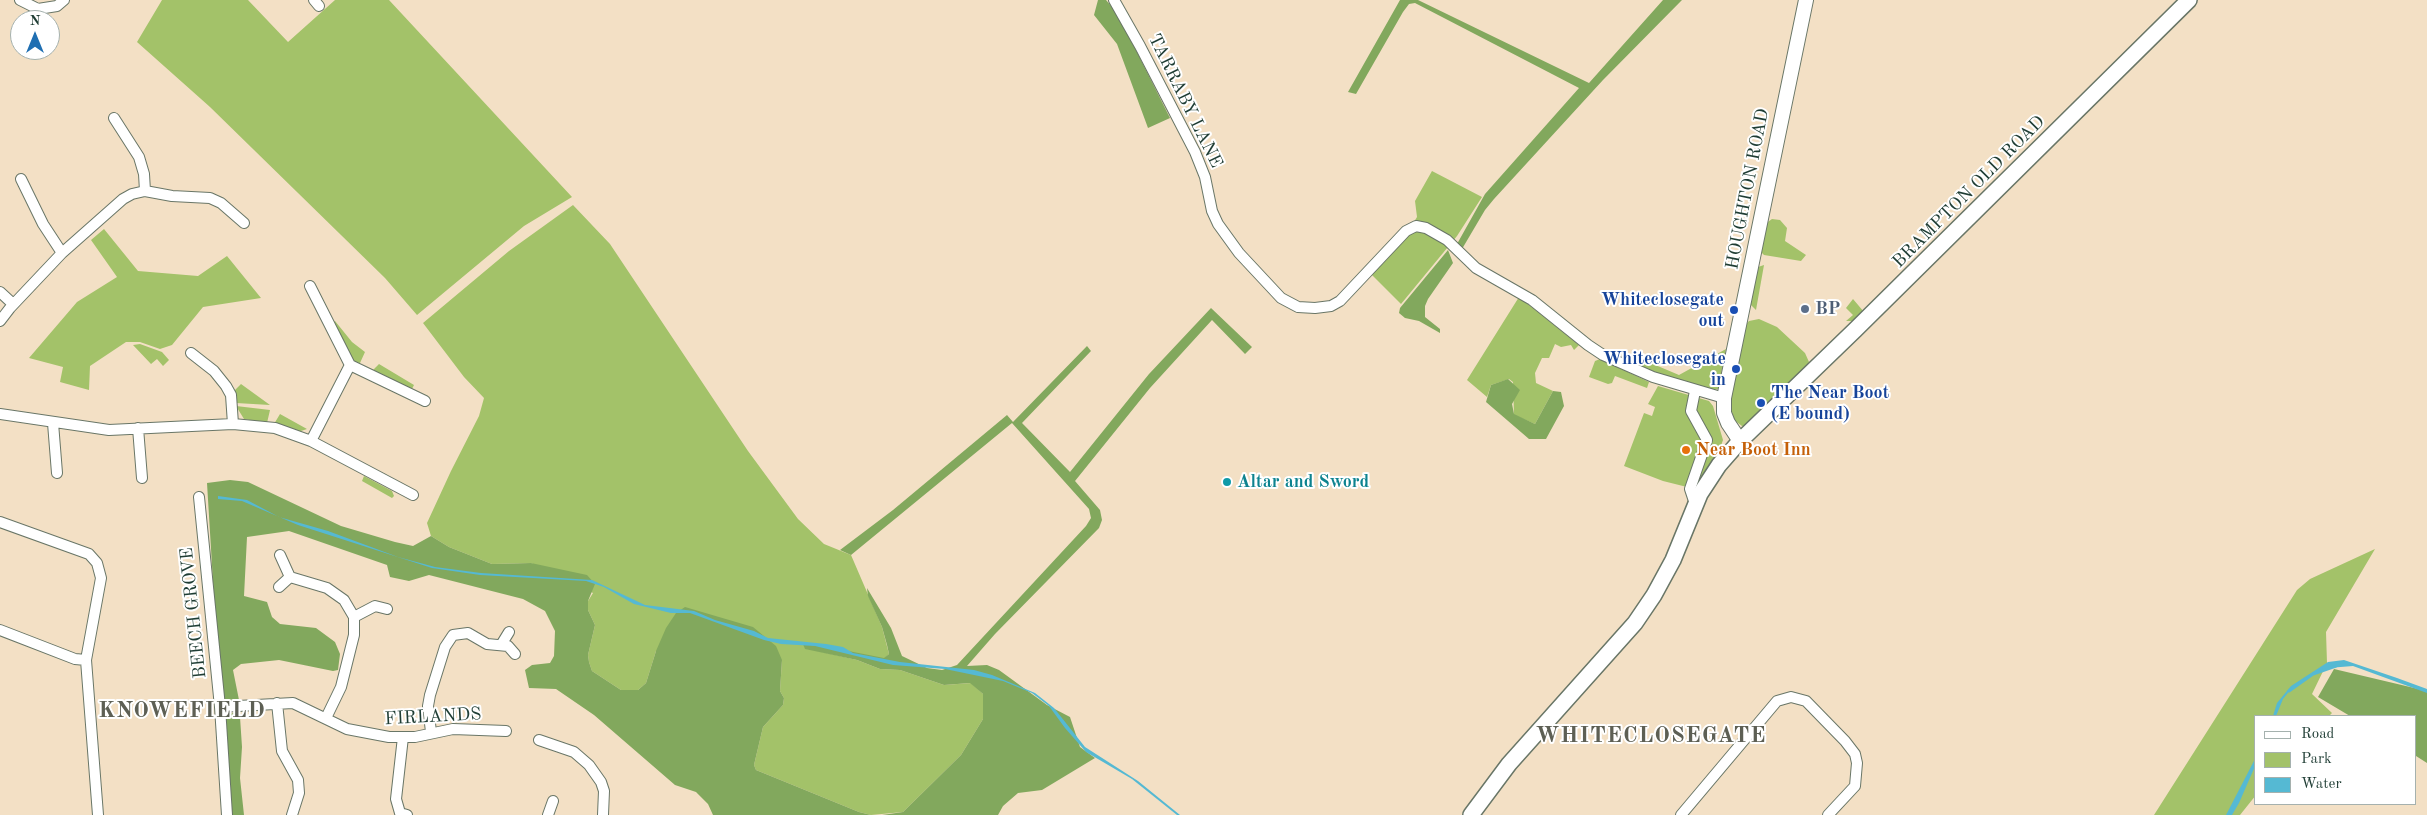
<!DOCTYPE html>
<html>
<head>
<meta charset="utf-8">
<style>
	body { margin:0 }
	#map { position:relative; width:2427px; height:815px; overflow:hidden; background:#f3e0c5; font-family:"Old Standard TT",serif }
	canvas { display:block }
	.legend { position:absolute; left:2254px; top:715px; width:162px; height:90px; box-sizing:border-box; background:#fff; border:1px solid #a5b1ae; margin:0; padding:6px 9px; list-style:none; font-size:15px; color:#1f3d34 }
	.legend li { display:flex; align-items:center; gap:10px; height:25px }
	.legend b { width:25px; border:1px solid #a5b1ae }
	.north { position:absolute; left:10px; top:10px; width:50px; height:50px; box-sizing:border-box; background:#fff; border:1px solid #a5b1ae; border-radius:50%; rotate:0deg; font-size:14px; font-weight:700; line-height:20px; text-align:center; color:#1f3d34 }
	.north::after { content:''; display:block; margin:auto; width:18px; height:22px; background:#1f6fb2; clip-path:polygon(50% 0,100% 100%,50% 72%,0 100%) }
</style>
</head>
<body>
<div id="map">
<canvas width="2427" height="815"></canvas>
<ul class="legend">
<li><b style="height:6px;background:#fff"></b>Road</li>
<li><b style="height:14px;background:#a3c269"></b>Park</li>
<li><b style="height:14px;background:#55b9d3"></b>Water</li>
</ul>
<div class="north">N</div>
</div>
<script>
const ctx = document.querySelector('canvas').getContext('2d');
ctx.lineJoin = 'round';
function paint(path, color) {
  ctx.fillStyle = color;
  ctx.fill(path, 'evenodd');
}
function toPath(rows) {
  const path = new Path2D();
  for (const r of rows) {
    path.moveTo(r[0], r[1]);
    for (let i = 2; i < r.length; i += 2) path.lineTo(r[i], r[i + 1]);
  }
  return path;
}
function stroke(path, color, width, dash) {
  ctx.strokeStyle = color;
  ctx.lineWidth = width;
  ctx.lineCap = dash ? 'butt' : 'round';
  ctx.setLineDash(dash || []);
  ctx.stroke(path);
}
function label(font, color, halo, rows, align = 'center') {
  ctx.font = font + ' "Old Standard TT",serif';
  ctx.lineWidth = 4;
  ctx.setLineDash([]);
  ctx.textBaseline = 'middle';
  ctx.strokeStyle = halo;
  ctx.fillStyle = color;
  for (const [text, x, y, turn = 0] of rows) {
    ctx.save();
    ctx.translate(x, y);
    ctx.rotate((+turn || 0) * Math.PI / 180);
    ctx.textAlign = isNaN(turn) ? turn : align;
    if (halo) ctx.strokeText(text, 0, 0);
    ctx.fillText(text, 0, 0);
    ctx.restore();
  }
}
paint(toPath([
	[162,0,248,0,288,42,335,0,389,0,572,197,524,226,417,315,385,278,210,107,137,42],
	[1432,171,1482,197,1457,236,1401,304,1370,273,1409,230,1417,217,1415,201],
	[573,205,610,244,748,451,798,519,824,544,851,555,882,627,889,654,884,659,805,648,857,660,880,669,900,670,944,685,971,683,983,694,983,719,961,755,903,812,871,815,859,812,756,770,754,765,763,727,783,705,784,698,780,691,782,660,656,651,646,683,638,690,621,690,592,671,589,662,588,655,595,625,588,610,588,601,593,593,531,563,492,564,449,547,431,536,427,523,451,471,479,416,484,398,464,377,423,323,509,251],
	[1772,219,1780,220,1787,228,1785,241,1806,255,1801,261,1764,255,1762,253,1761,249,1765,224],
	[104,229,138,271,198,276,227,256,261,298,203,307,172,345,160,349,140,342,126,342,90,366,89,390,60,382,63,367,29,358,77,302,117,277,91,240],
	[1764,265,1756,310,1749,303,1758,267],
	[1519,297,1579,345,1574,350,1571,345,1561,347,1555,344,1549,358,1542,358,1535,373,1536,383,1553,391,1535,424,1514,415,1513,382,1509,379,1491,385,1487,397,1467,380],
	[1853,299,1864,312,1855,321,1846,321,1853,315,1846,308],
	[1759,319,1777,327,1805,353,1809,362,1807,367,1747,426,1742,426,1734,420,1729,399,1744,326,1749,321],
	[335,321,352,342,365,352,360,363,353,362,332,324],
	[140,344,162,352,169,360,163,366,157,359,151,364,133,345],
	[1726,349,1718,389,1713,390,1679,381,1632,363,1643,361,1653,364,1679,375],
	[1600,359,1649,382,1647,388,1615,376,1612,383,1608,384,1589,377,1595,361],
	[379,364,414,385,412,389,373,370],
	[241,384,270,405,236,403,234,391],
	[1658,386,1709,401,1713,406,1723,440,1717,457,1696,486,1687,487,1663,481,1624,466,1644,413,1652,416,1655,407,1648,404],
	[236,406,270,410,267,423,244,419],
	[280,414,307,429,298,432,274,424],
	[364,476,392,491,394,496,392,498,362,481],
	[2375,549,2326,632,2327,663,2312,694,2332,713,2329,716,2256,716,2256,795,2240,815,2154,815,2297,590,2310,579]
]), '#a3c269');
paint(toPath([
	[1098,0,1106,0,1118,14,1170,118,1148,128,1117,44,1094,15],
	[1400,0,1418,0,1589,83,1663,0,1682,0,1603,80,1494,199,1485,210,1462,249,1457,244,1485,194,1579,88,1415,3,1409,4,1403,12,1356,94,1348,92],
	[1448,250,1453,263,1428,299,1425,306,1425,317,1440,329,1440,333,1419,321,1405,318,1399,313,1400,308],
	[1211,308,1252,347,1245,354,1212,320,1150,388,1075,481,1100,510,1102,520,1099,528,995,634,967,666,987,665,999,670,1047,705,1070,717,1080,747,1095,758,1042,790,1018,793,1003,806,998,815,882,815,903,812,961,755,983,719,983,694,970,683,944,685,900,670,880,669,857,660,805,649,803,644,833,648,884,658,889,654,887,645,882,627,868,596,867,588,891,628,902,656,927,668,942,670,957,665,1086,526,1091,518,1089,509,1012,423,851,555,840,550,893,510,1007,415,1013,422,1087,346,1091,351,1022,423,1070,472,1149,374],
	[1508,379,1520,390,1512,404,1514,414,1535,424,1553,391,1561,392,1564,406,1546,439,1529,439,1486,402,1491,385],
	[230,480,248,482,341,526,395,542,413,546,431,536,449,547,492,564,531,563,587,575,595,584,588,601,588,610,595,625,588,655,589,662,592,671,621,690,638,690,646,683,656,651,666,628,676,613,685,607,753,627,776,646,782,660,780,691,784,698,783,705,763,727,754,765,756,770,859,812,871,815,713,815,708,804,696,792,675,785,594,715,556,689,529,688,525,670,532,665,550,663,554,656,555,631,545,611,523,599,429,575,409,581,390,577,387,565,289,531,247,537,244,596,267,602,272,617,280,624,316,628,335,642,340,654,338,670,333,671,279,660,241,664,233,670,239,700,235,706,226,706,220,697,207,483],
	[2334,669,2427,691,2427,763,2416,756,2416,716,2350,716,2318,697],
	[235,713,240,717,242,747,240,778,244,815,231,815,223,719,227,714]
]), '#82a85d');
paint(toPath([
	[218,496,247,500,279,517,328,531,398,557,435,567,481,573,592,580,645,605,694,611,715,620,754,631,768,638,826,644,843,647,853,653,900,662,974,670,992,675,1035,693,1054,708,1085,747,1138,781,1180,815,1177,815,1132,779,1086,752,1065,728,1049,706,1032,693,1003,681,945,669,893,665,815,646,781,644,764,640,690,613,671,613,634,604,604,587,586,581,480,575,432,568,298,525,242,501,218,499],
	[2344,660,2397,678,2427,689,2427,693,2353,666,2328,668,2313,674,2292,688,2283,699,2276,716,2273,716,2277,703,2291,686,2328,662],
	[2256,757,2256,764,2239,803,2232,815,2226,815]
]), '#55b9d3');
stroke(toPath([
	[2289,691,2313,674,2336,666]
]), '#55b9d3', 3);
const minor = toPath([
	[20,0,38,9,57,6,64,0],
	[314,0,319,6],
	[1114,0,1140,46,1195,152,1205,177,1212,211,1218,224,1239,253,1281,298,1298,307,1315,308,1331,306,1340,301,1406,231,1416,226,1426,228,1447,240,1476,268,1532,300,1588,345,1603,355,1653,377,1724,398],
	[114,118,139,157,144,174,145,191],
	[21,179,43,224,62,253],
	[310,286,350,365],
	[0,292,13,304],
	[0,321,10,308,62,253,123,199,132,194,145,191,172,196,210,198,221,203,244,223],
	[191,353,214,371,226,386,231,395,233,424],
	[0,414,109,430,233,424,275,428,311,441,413,495],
	[53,423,57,473],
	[138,428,142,478],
	[311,441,350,365,425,401],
	[199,497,220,707,227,815],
	[1695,504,1690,489,1707,440,1691,411,1695,391],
	[0,522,89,554,97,563,101,578,86,660],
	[280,555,290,577],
	[279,587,290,577,327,588,344,600,354,617],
	[0,630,75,659,86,660,98,815],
	[501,645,509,632],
	[277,703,282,751,298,780,299,793,292,815],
	[220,707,293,703,347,729,389,737,415,737,453,729,506,731],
	[326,718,341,687,354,635,354,617,375,606,387,609],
	[431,732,428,706,430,695,445,647,453,635,468,633,487,644,508,646,515,654],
	[403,737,396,799,400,813,407,815],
	[539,740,574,752,589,765,601,782,604,791,603,815],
	[548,815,553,801],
	[1681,815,1777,701,1791,697,1806,701,1845,741,1855,754,1857,763,1855,786,1828,815]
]);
const tertiary = toPath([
	[1740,441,1728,423,1724,413,1724,398,1806,0]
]);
const secondary = toPath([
	[1471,815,1509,764,1635,623,1654,595,1673,560,1700,494,1719,465,1740,441,1855,330,2189,0]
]);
stroke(minor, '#697667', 12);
stroke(tertiary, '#697667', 16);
stroke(secondary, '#697667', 18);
stroke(minor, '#fff', 10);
stroke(tertiary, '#fff', 14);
stroke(secondary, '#fff', 15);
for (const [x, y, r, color] of [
	[1805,309,5,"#5c6f8a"],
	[1734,310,5,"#1a4fb4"],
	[1736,369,5,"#1a4fb4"],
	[1761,403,5,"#1a4fb4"],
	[1686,450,5,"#e8710a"],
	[1227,482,5,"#0f9aa8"]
]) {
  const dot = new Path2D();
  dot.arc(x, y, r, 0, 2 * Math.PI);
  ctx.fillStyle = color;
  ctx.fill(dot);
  stroke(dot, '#fff', 2);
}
label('18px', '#1f3d34', '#fff', [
	["TARRABY LANE",1185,101,64],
	["HOUGHTON ROAD",1748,189,-79],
	["BRAMPTON OLD ROAD",1969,192,-45],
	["BEECH GROVE",194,613,-96],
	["FIRLANDS",433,717,-3]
]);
label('bold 18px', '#164399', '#fff', [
	["Whiteclosegate",1724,300],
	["out",1724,321],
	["Whiteclosegate",1726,359],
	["in",1726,380],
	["The Near Boot",1771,393,"left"],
	["(E bound)",1771,414,"left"]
], 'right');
label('bold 18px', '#4e5e75', '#fff', [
	["BP",1815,309]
], 'left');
label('bold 18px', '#c56008', '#fff', [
	["Near Boot Inn",1696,450]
], 'left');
label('bold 18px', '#0d838f', '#fff', [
	["Altar and Sword",1237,482]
], 'left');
ctx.letterSpacing = '1px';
label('bold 22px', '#5d5f54', '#fff', [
	["KNOWEFIELD",182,711],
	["WHITECLOSEGATE",1651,736]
]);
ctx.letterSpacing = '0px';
</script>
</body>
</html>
